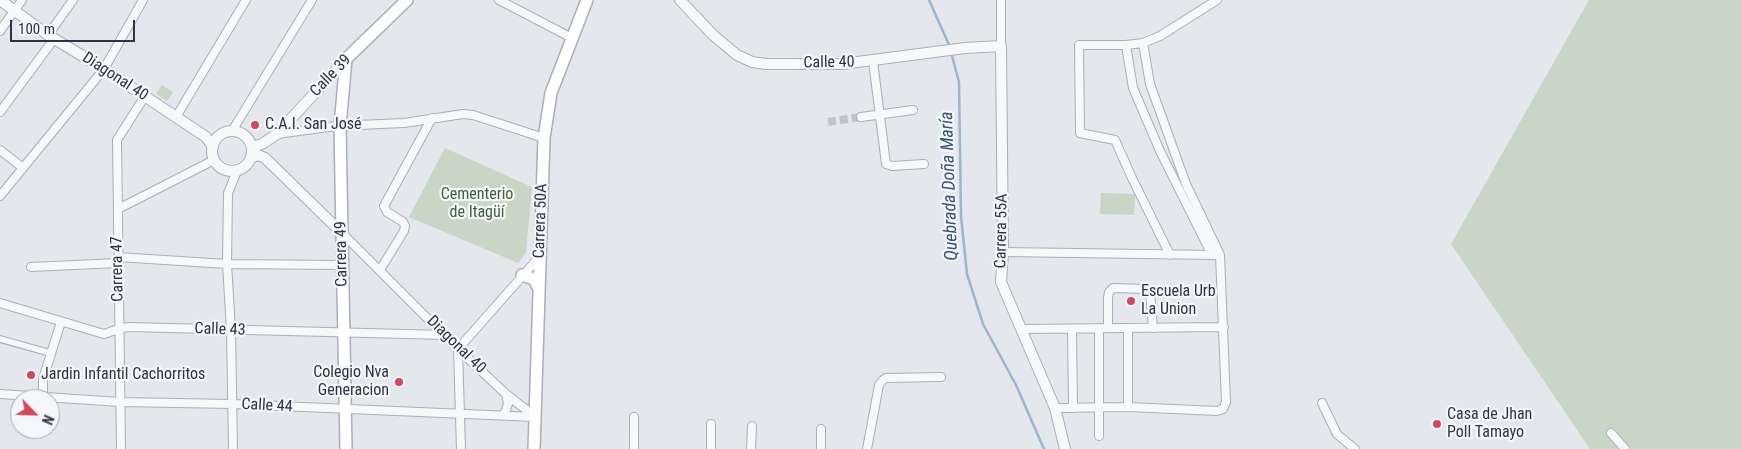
<!DOCTYPE html>
<html>
<head>
<meta charset="utf-8">
<style>
	body { margin:0 }
	#map { position:relative; width:1741px; height:449px; overflow:hidden; background:#e4e7ec; font-family:"Roboto Condensed",sans-serif }
	canvas { display:block }
	.north { position:absolute; left:10px; top:389px; width:50px; height:50px; box-sizing:border-box; background:#f4f6f9; border:1px solid #a4a8b1; border-radius:50%; rotate:114deg; font-size:14px; font-weight:700; line-height:20px; text-align:center; color:#2b3445 }
	.north::after { content:''; display:block; margin:auto; width:18px; height:22px; background:#d1495b; clip-path:polygon(50% 0,100% 100%,50% 72%,0 100%) }
	.scale { position:absolute; left:10px; top:20px; width:125px; height:22px; box-sizing:border-box; border:2px solid #2b3445; border-top:0; padding-left:6px; font-size:15px; line-height:18px; white-space:nowrap; color:#2b3445; -webkit-text-stroke:4px #f4f6f9; paint-order:stroke }
</style>
</head>
<body>
<div id="map">
<canvas width="1741" height="449"></canvas>
<div class="north">N</div>
<div class="scale">100 m</div>
</div>
<script>
const ctx = document.querySelector('canvas').getContext('2d');
ctx.lineJoin = 'round';
function paint(path, color) {
  ctx.fillStyle = color;
  ctx.fill(path, 'evenodd');
}
function toPath(rows) {
  const path = new Path2D();
  for (const r of rows) {
    if (r.length === 3) {
      path.moveTo(r[0] + r[2], r[1]);
      path.arc(r[0], r[1], r[2], 0, 2 * Math.PI);
      continue;
    }
    path.moveTo(r[0], r[1]);
    for (let i = 2; i < r.length; i += 2) path.lineTo(r[i], r[i + 1]);
  }
  return path;
}
function stroke(path, color, width, dash) {
  ctx.strokeStyle = color;
  ctx.lineWidth = width;
  ctx.lineCap = dash ? 'butt' : 'round';
  ctx.setLineDash(dash || []);
  ctx.stroke(path);
}
function label(font, color, halo, rows, align = 'center') {
  ctx.font = font + ' "Roboto Condensed",sans-serif';
  ctx.lineWidth = 4.5;
  ctx.setLineDash([]);
  ctx.textBaseline = 'middle';
  ctx.strokeStyle = halo;
  ctx.fillStyle = color;
  for (const [text, x, y, turn = 0] of rows) {
    ctx.save();
    ctx.translate(x, y);
    ctx.rotate((+turn || 0) * Math.PI / 180);
    ctx.textAlign = isNaN(turn) ? turn : align;
    if (halo) ctx.strokeText(text, 0, 0);
    ctx.fillText(text, 0, 0);
    ctx.restore();
  }
}
paint(toPath([
	[1589,0,1741,0,1741,449,1590,449,1451,244],
	[162,85,173,92,167,101,156,94],
	[445,148,532,187,526,253,518,263,409,217],
	[1101,193,1135,194,1134,215,1100,214]
]), '#c9d6c5');
stroke(toPath([
	[929,0,950,47],
	[951,52,959,82,961,216,967,274,983,324,1016,385,1044,449]
]), '#9fb4cc', 2.5);
stroke(toPath([
	[828,122,861,117]
]), '#bfc3cb', 8, [8, 4]);
const pedestrian = toPath([
	[0,339,50,353]
]);
const minor = toPath([
	[499,0,572,38],
	[1001,0,1001,46],
	[0,31,22,0],
	[48,35,73,0],
	[1126,45,1133,88,1160,151,1212,255],
	[873,61,886,164,892,166,924,164],
	[0,112,54,39],
	[176,117,246,0],
	[861,117,913,110],
	[232,131,312,0],
	[277,134,336,126,404,123,463,114,473,115,544,138],
	[0,150,23,168],
	[0,196,104,69,143,0],
	[118,209,214,160],
	[342,233,458,349,506,394,533,415],
	[1003,252,1215,255],
	[1170,255,1132,178,1115,140,1080,133,1079,45,1126,45,1143,43,1160,36,1217,0],
	[118,257,227,264,342,265],
	[31,267,118,263],
	[380,270,404,231,405,226,403,222,387,212,384,206,432,118],
	[0,303,104,334,121,328,130,327,445,335],
	[1108,328,1108,298,1109,292,1113,288,1146,289,1150,292,1153,328],
	[1128,328,1128,407],
	[1021,329,1224,327],
	[1072,329,1073,408],
	[0,394,120,402,233,404,535,417],
	[43,396,43,379,61,322],
	[1322,403,1337,434,1355,449],
	[1055,408,1128,407,1217,411,1223,409,1226,402,1220,255,1186,184,1150,84,1143,43],
	[504,415,508,404,506,394],
	[821,429,821,449],
	[1611,433,1625,449],
	[1099,436,1099,328],
	[121,449,117,140,145,96],
	[233,449,231,330,227,264,228,193,237,171],
	[461,449,458,349,541,255],
	[634,449,634,417],
	[711,449,711,424],
	[751,449,752,426],
	[867,449,879,385,883,380,886,378,941,377]
]);
const tertiary = toPath([
	[0,0,48,35,104,69,206,137,213,147],
	[680,0,713,35,737,55,752,62,766,64,842,64,965,48,1001,46,1003,252,1001,282,1055,408,1065,449],
	[232,151,20],
	[252,147,262,144,277,134,346,59],
	[251,158,258,155,265,158,342,233]
]);
const secondary = toPath([
	[522,275,534,279,539,289],
	[346,449,340,126,346,59,407,0],
	[534,449,544,138,551,93,587,0]
]);
stroke(pedestrian, '#a9aeb7', 8);
stroke(minor, '#a9aeb7', 10);
stroke(tertiary, '#a9aeb7', 12);
stroke(secondary, '#a9aeb7', 14);
stroke(pedestrian, '#f7f8fa', 5.5);
stroke(minor, '#f7f8fa', 8);
stroke(tertiary, '#f7f8fa', 10);
stroke(secondary, '#fff', 11);
for (const [x, y, r, color] of [
	[255,125,5,"#d1495b"],
	[1131,301,5,"#d1495b"],
	[31,375,5,"#d1495b"],
	[399,382,5,"#d1495b"],
	[1437,424,5,"#d1495b"]
]) {
  const dot = new Path2D();
  dot.arc(x, y, r, 0, 2 * Math.PI);
  ctx.fillStyle = color;
  ctx.fill(dot);
  stroke(dot, '#f4f6f9', 2);
}
label('16px', '#2b3445', '#f4f6f9', [
	["Calle 40",829,63,-1],
	["Calle 39",331,76,-46],
	["Diagonal 40",115,77,33],
	["Carrera 50A",541,221,-88],
	["Carrera 55A",1002,231,-89],
	["Carrera 49",342,254,-91],
	["Carrera 47",118,269,-91],
	["Calle 43",220,330,2],
	["Diagonal 40",456,345,44],
	["Calle 44",267,406,3]
]);
label('16px', '#2b3445', '#f4f6f9', [
	["C.A.I. San José",265,125],
	["Escuela Urb",1141,292],
	["La Union",1141,310],
	["Colegio Nva",389,373,"right"],
	["Generacion",389,391,"right"],
	["Jardin Infantil Cachorritos",41,375],
	["Casa de Jhan",1447,415],
	["Poll Tamayo",1447,433]
], 'left');
label('16px', '#3f6138', '#f4f6f9', [
	["Cementerio",477,195],
	["de Itagüí",477,213]
]);
label('italic 18px', '#34527a', '#f4f6f9', [
	["Quebrada Doña María",950,186,-92]
]);
</script>
</body>
</html>
